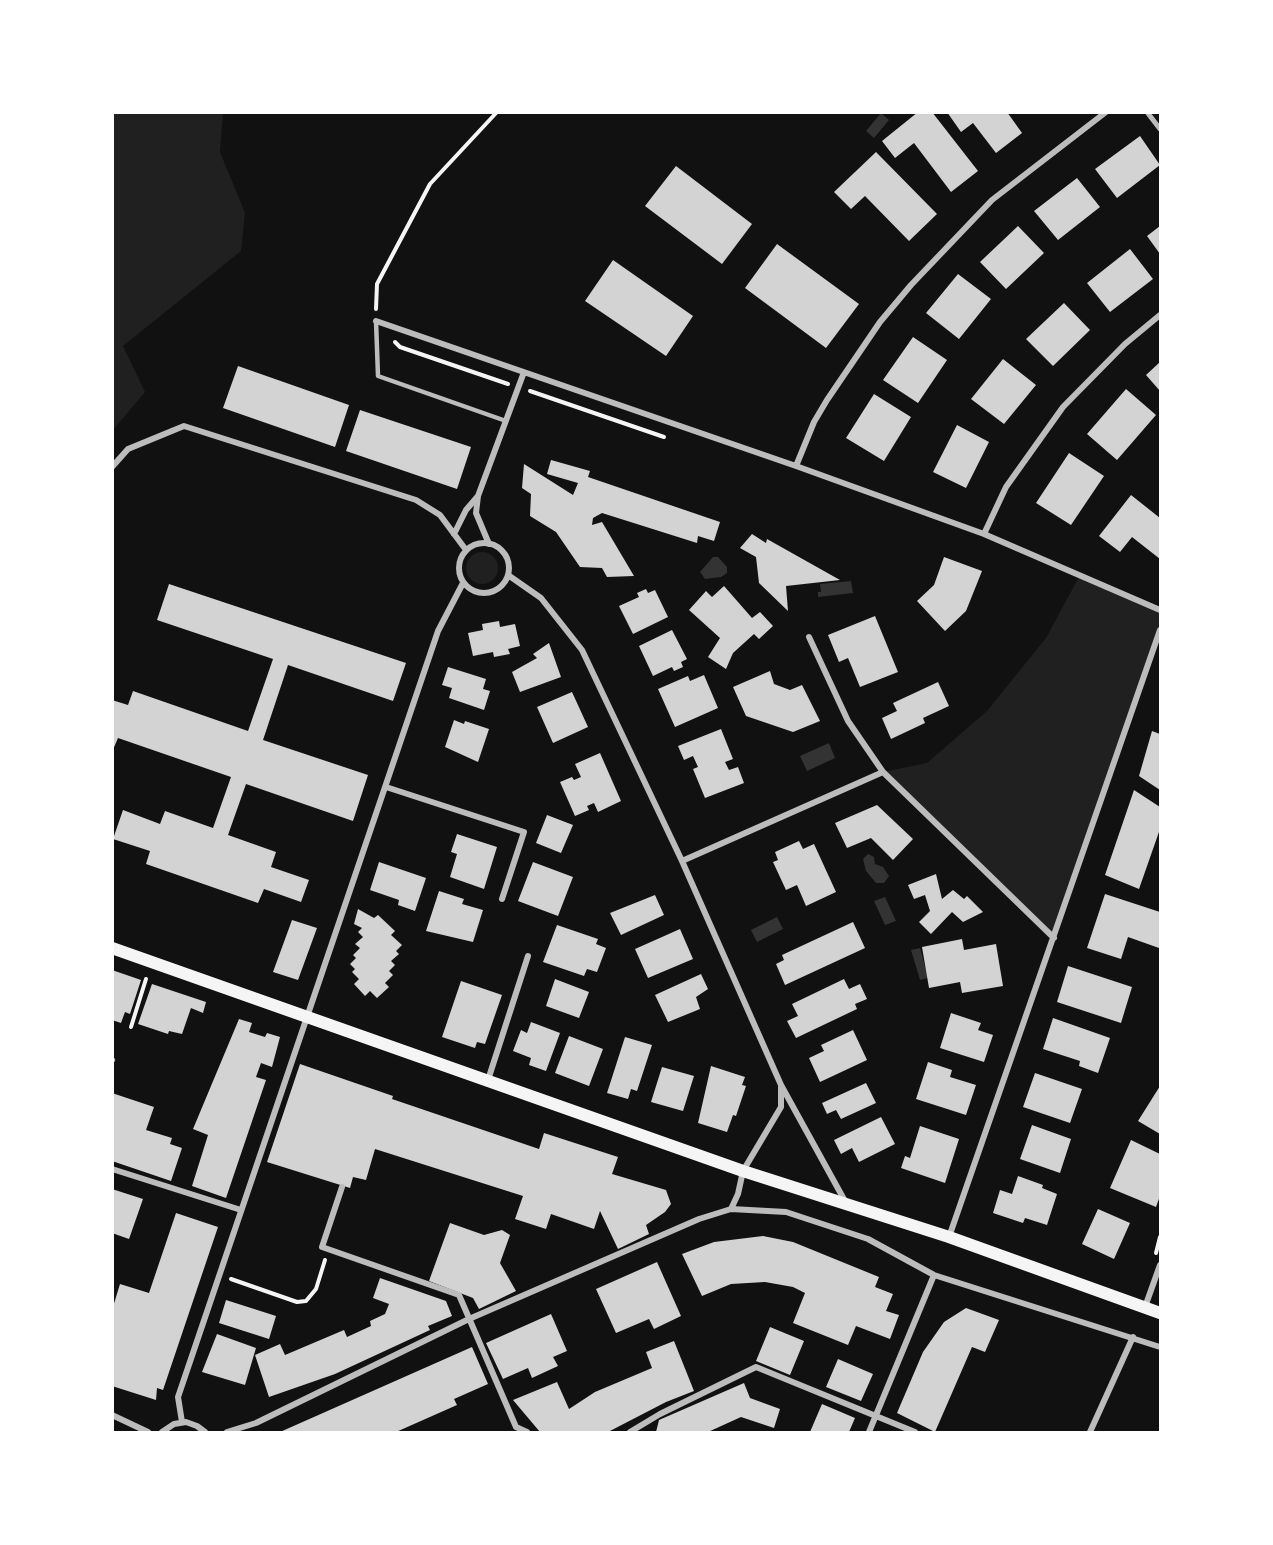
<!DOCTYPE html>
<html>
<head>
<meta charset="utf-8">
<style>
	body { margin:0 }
	#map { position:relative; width:1273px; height:1545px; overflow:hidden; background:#111; font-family:"Fira Sans Condensed",sans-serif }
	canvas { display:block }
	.frame { position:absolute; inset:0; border:114px solid #fff; pointer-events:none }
</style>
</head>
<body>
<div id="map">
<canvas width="1273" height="1545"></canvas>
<div class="frame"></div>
</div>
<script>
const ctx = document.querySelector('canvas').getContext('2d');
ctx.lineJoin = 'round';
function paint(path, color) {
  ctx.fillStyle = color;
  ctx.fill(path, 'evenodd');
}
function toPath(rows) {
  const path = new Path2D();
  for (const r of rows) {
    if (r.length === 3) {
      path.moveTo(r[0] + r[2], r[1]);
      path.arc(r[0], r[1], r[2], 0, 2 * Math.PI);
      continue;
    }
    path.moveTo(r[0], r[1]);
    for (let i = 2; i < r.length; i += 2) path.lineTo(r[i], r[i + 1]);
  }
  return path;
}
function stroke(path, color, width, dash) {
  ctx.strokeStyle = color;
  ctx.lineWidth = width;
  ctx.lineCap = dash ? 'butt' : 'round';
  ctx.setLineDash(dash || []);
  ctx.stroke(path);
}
paint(toPath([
	[113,112,223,113,220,152,245,213,241,251,123,346,145,392,113,430],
	[482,568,16],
	[1080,575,1160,610,1160,630,1054,938,883,772,927,763,987,711,1046,638]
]), '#202020');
paint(toPath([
	[881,113,889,120,874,138,866,131],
	[713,557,718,557,727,567,727,573,721,577,705,579,700,572],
	[851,581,853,593,818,597,818,592,821,592,820,584],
	[829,743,835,758,807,771,800,756],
	[868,854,874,857,875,864,883,867,889,876,884,883,876,883,866,871,863,859],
	[885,897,896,921,885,925,874,901],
	[777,917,783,929,757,942,751,930],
	[920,948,928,978,920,980,911,950]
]), '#333');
paint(toPath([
	[918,112,932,112,978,171,951,192,914,143,895,158,882,141],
	[947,112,1007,112,1022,133,996,153,973,123,961,132],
	[1140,136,1160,165,1117,198,1095,169],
	[876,152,937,214,909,241,865,196,851,209,834,192],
	[676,166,752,224,722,264,645,206],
	[1077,178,1100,207,1058,240,1034,211],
	[1018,226,1044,253,1006,289,980,262],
	[1160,226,1160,254,1147,236],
	[777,244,859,304,826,348,745,288],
	[1130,249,1153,279,1110,312,1087,283],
	[613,260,693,316,666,356,585,301],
	[958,274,991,299,959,339,926,313],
	[1064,303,1090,330,1053,366,1026,339],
	[913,337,947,360,918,403,883,380],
	[1003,359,1036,385,1004,424,971,399],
	[1160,362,1160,391,1146,375],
	[238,366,349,405,335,447,223,408],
	[1126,389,1156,415,1117,460,1087,434],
	[874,394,911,417,884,461,846,438],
	[360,410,471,447,457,489,346,451],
	[957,425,989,442,966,488,933,472],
	[1069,453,1104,476,1071,525,1036,503],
	[551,460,590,471,588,477,720,522,714,541,698,536,697,543,602,513,593,518,592,525,602,522,634,576,607,577,602,568,580,567,556,532,530,516,531,494,522,488,524,464,573,495,578,483,547,474],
	[1131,495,1160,518,1160,559,1132,537,1120,552,1099,536],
	[752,534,766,543,767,539,840,580,786,586,788,611,759,583,756,557,740,548],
	[944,557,982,571,966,611,945,631,917,601,934,585],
	[169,584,406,663,393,701,288,665,263,740,368,775,353,821,246,784,228,835,276,852,271,867,309,880,301,902,264,889,258,903,146,864,150,851,113,839,123,810,160,824,165,811,213,828,231,777,118,738,112,752,112,700,128,705,133,691,248,731,273,659,157,620],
	[724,586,752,618,760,612,773,626,759,639,754,634,733,653,726,669,708,657,720,638,689,610,706,591,712,597],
	[646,589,648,593,655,590,668,617,633,634,619,606,639,597,637,593],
	[875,616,898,672,860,687,848,658,839,662,828,635],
	[499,621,500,627,515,624,520,646,508,649,510,654,494,657,493,652,473,656,468,633,483,630,482,624],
	[672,630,687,659,681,662,683,667,674,671,672,667,653,676,639,646],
	[549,643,561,677,520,692,512,672,537,658,533,654],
	[448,667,486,679,483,689,490,691,484,710,449,698,452,688,442,685],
	[770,671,774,684,790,690,802,685,820,721,793,732,746,716,733,687],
	[704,675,718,708,675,727,658,689,688,676,690,681],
	[938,682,949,706,923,718,925,723,891,739,882,718,897,711,893,703],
	[572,692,588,727,553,743,537,707],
	[454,720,464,724,465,721,489,729,478,762,445,747],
	[721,729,733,759,725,762,729,770,738,767,744,783,705,798,693,769,698,767,693,756,684,760,678,746],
	[1152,731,1160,734,1160,790,1139,776],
	[600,753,621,801,598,812,594,803,587,806,589,810,575,816,560,782,572,777,574,780,581,777,575,764],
	[1134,790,1160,807,1160,829,1139,889,1105,875],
	[877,805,913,839,893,860,871,838,847,848,835,823],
	[547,815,573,825,561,853,536,843],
	[457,834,497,847,484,889,450,877,457,854,451,852],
	[799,841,803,849,814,844,836,892,806,906,797,885,786,890,773,862,778,860,775,852],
	[379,862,426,878,415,911,398,905,399,900,370,890],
	[533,862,573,877,558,916,518,901],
	[936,874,942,899,953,890,964,899,967,896,983,912,963,922,952,912,931,934,919,922,930,911,925,895,914,899,908,885],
	[439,891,464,899,462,904,483,910,473,942,426,931],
	[1105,894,1160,912,1159,948,1128,937,1121,959,1087,948],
	[655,895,664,915,621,935,610,913],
	[358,909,374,918,378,915,395,931,391,935,402,945,396,951,399,954,391,961,395,965,389,971,393,975,385,983,389,987,377,998,370,991,365,996,354,984,359,979,352,972,355,969,350,964,356,958,353,955,360,948,355,944,363,937,358,932,362,928,354,924],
	[292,920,317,928,298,980,273,972],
	[853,922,865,948,785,985,776,964,784,960,782,955],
	[557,925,598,939,596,944,606,948,597,972,587,969,584,976,543,962],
	[680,929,693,959,648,978,635,949],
	[962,939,964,950,996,944,1003,986,962,993,960,982,929,988,922,947],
	[1068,966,1132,987,1121,1023,1057,1002],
	[112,970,141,980,130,1014,125,1012,121,1023,112,1020],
	[701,974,708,989,696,997,700,1009,668,1022,655,995],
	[555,979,589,992,579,1018,546,1006],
	[844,979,849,989,860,984,867,999,855,1004,857,1009,796,1038,787,1021,798,1016,792,1004],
	[461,981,502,995,485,1044,477,1042,475,1048,442,1037],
	[152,984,206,1002,203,1013,191,1008,182,1034,169,1031,168,1034,138,1024],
	[951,1013,981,1023,978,1030,993,1035,984,1062,940,1048],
	[1053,1018,1110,1038,1098,1073,1079,1066,1080,1061,1043,1049],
	[239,1019,252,1023,249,1032,265,1037,267,1033,280,1037,272,1067,261,1063,256,1077,266,1080,226,1198,192,1186,208,1135,193,1129],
	[531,1022,560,1033,546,1071,529,1065,531,1058,513,1051,521,1030,527,1033],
	[853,1030,867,1060,820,1082,809,1058,824,1051,821,1045],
	[569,1036,603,1049,589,1086,555,1073],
	[625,1037,652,1045,637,1091,631,1089,628,1099,607,1093],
	[928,1062,952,1070,950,1077,976,1085,966,1115,916,1099],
	[300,1064,393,1096,392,1099,539,1149,544,1133,618,1157,612,1174,666,1190,671,1204,665,1212,646,1225,649,1234,618,1249,600,1211,594,1229,551,1214,546,1229,515,1219,523,1196,375,1149,366,1180,353,1177,350,1188,267,1162],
	[711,1066,745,1077,742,1085,746,1086,736,1116,733,1115,727,1132,698,1123],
	[662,1067,694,1076,683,1111,651,1102],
	[1035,1073,1082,1089,1070,1123,1023,1107],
	[866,1083,876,1103,841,1119,836,1110,827,1114,822,1103],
	[1160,1086,1160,1134,1138,1121],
	[112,1093,154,1107,146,1130,172,1138,170,1144,182,1148,171,1181,112,1161],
	[881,1117,895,1144,859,1162,852,1148,841,1154,834,1140],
	[1032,1125,1071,1139,1060,1173,1020,1159],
	[920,1126,959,1139,945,1183,901,1168,905,1156,910,1158],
	[1131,1140,1160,1154,1160,1196,1156,1207,1110,1188],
	[1018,1176,1043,1185,1042,1188,1057,1194,1047,1225,1025,1218,1023,1223,993,1213,1000,1190,1012,1194],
	[112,1189,143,1199,129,1239,112,1233],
	[1098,1209,1130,1223,1114,1259,1082,1244],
	[176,1213,218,1227,163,1390,157,1388,156,1400,112,1386,112,1310,120,1284,149,1293],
	[450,1223,484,1235,502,1230,510,1235,500,1263,516,1291,479,1309,473,1298,429,1281],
	[763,1236,793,1242,879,1277,875,1287,893,1294,886,1311,899,1315,890,1339,856,1326,848,1345,793,1323,805,1293,793,1287,765,1282,731,1284,702,1296,682,1254,714,1242],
	[657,1262,681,1316,654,1329,649,1319,616,1333,596,1289],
	[380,1278,446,1301,452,1316,428,1326,430,1330,335,1374,269,1397,255,1355,280,1344,285,1355,344,1330,347,1337,371,1326,370,1321,385,1314,389,1304,373,1298],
	[226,1300,276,1316,269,1339,219,1323],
	[966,1308,999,1320,985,1352,972,1347,935,1432,897,1413,923,1352,944,1322],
	[551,1314,567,1351,553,1357,558,1366,532,1378,528,1368,503,1379,486,1343],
	[770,1327,804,1341,790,1375,756,1361],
	[217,1334,256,1348,245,1385,202,1372],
	[674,1341,694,1391,666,1402,608,1432,540,1432,513,1400,557,1382,569,1409,595,1392,652,1368,646,1352],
	[472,1347,488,1384,454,1399,457,1405,396,1432,280,1432],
	[838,1359,873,1374,861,1401,826,1387],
	[744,1383,750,1398,780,1409,774,1428,741,1417,708,1432,656,1432,659,1420],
	[822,1404,855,1418,849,1432,810,1432]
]), '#d3d3d3');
stroke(toPath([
	[376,309,377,284,430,184,497,112],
	[395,342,400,347,508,384],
	[530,391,664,437],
	[131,1027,146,979],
	[1156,1253,1160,1237],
	[231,1279,297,1302,306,1301,316,1289,325,1260]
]), '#f5f5f5', 4);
stroke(toPath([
	[376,321,378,376,506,421],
	[112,1060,113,1060]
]), '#bcbcbc', 4.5);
stroke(toPath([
	[1147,112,1160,129]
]), '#bcbcbc', 5);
stroke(toPath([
	[376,321,796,466,984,534,1160,610],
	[796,466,814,422,827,400,880,322,911,285,992,200,1106,112],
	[112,467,128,449,184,426,416,500,440,515,466,550],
	[454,534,466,510,478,496],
	[984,534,1006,487,1063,407,1125,344,1160,315],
	[484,568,25],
	[489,544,476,513,478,496,524,372],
	[508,575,541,598,582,650,682,861,781,1085,846,1203],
	[809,637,848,721,883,772,1054,938],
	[386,787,524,832,502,899],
	[682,861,883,772],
	[488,1080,528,956],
	[112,1169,241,1210],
	[342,1187,322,1247,459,1295,516,1427,527,1432],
	[731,1209,786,1212,868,1239,934,1275,1160,1347],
	[949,1237,1160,630],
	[1145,1307,1160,1265],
	[112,1415,148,1432],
	[182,1422,178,1397,438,631,463,583],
	[162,1432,174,1424,186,1422,197,1426,205,1432],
	[227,1432,256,1423,469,1319,699,1219,731,1209,738,1194,743,1171,781,1107,781,1087],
	[630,1432,660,1414,756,1367,915,1432],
	[869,1432,934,1275],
	[1090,1432,1133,1337]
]), '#bcbcbc', 6);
stroke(toPath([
	[112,948,743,1171,949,1237,1160,1313]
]), '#f5f5f5', 12);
</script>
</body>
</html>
